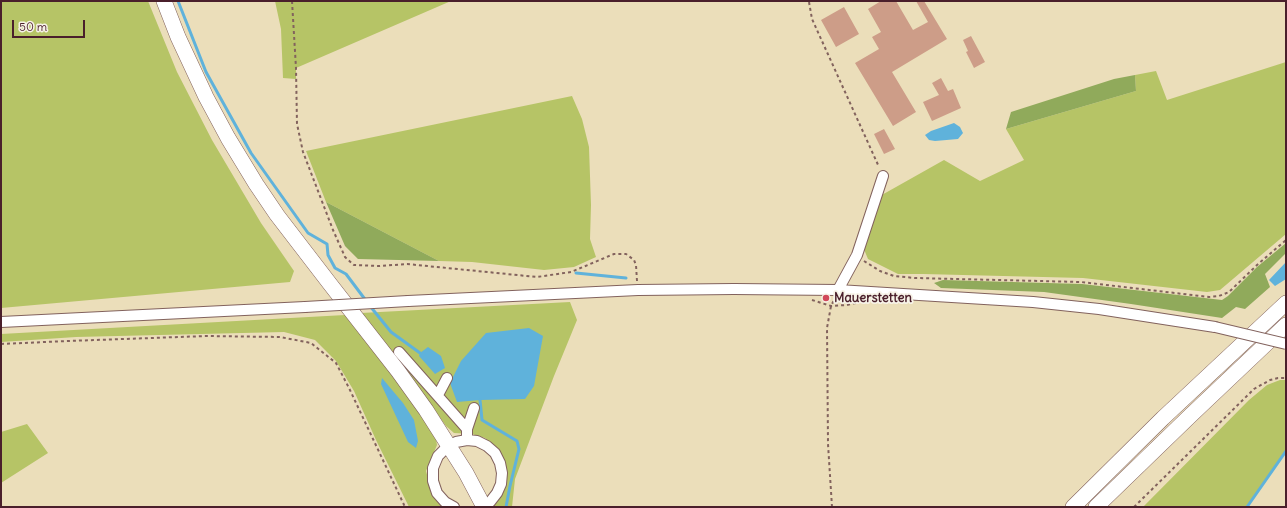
<!DOCTYPE html>
<html>
<head>
<meta charset="utf-8">
<style>
	body { margin:0 }
	#map { position:relative; width:1287px; height:508px; overflow:hidden; background:#ebdeba; font-family:Delius,sans-serif }
	canvas { display:block }
	.frame { position:absolute; inset:0; border:2px solid #4a1f2b; pointer-events:none }
	.scale { position:absolute; left:12px; top:20px; width:73px; height:18px; box-sizing:border-box; border:2px solid #4a1f2b; border-top:0; padding-left:5px; font-size:12px; line-height:14px; white-space:nowrap; color:#4a1f2b; -webkit-text-stroke:3px #f7f3e8; paint-order:stroke }
</style>
</head>
<body>
<div id="map">
<canvas width="1287" height="508"></canvas>
<div class="frame"></div>
<div class="scale">50 m</div>
</div>
<script>
const ctx = document.querySelector('canvas').getContext('2d');
ctx.lineJoin = 'round';
function paint(path, color) {
  ctx.fillStyle = color;
  ctx.fill(path, 'evenodd');
}
function toPath(rows) {
  const path = new Path2D();
  for (const r of rows) {
    path.moveTo(r[0], r[1]);
    for (let i = 2; i < r.length; i += 2) path.lineTo(r[i], r[i + 1]);
  }
  return path;
}
function stroke(path, color, width, dash) {
  ctx.strokeStyle = color;
  ctx.lineWidth = width;
  ctx.lineCap = dash ? 'butt' : 'round';
  ctx.setLineDash(dash || []);
  ctx.stroke(path);
}
function label(font, color, halo, rows, align = 'center') {
  ctx.font = font + ' Delius,sans-serif';
  ctx.lineWidth = 3.5;
  ctx.setLineDash([]);
  ctx.textBaseline = 'middle';
  ctx.strokeStyle = halo;
  ctx.fillStyle = color;
  for (const [text, x, y, turn = 0] of rows) {
    ctx.save();
    ctx.translate(x, y);
    ctx.rotate((+turn || 0) * Math.PI / 180);
    ctx.textAlign = isNaN(turn) ? turn : align;
    if (halo) ctx.strokeText(text, 0, 0);
    ctx.fillText(text, 0, 0);
    ctx.restore();
  }
}
paint(toPath([
	[1,1,148,1,177,72,212,140,261,223,294,271,290,282,1,308],
	[275,1,451,1,296,68,296,79,283,78,281,29],
	[1286,62,1286,234,1220,290,1207,292,1083,278,923,274,898,274,868,259,863,247,880,196,944,160,980,181,1024,160,1006,129,1136,91,1135,75,1156,71,1167,100],
	[572,96,582,119,589,147,591,205,590,239,596,257,574,267,544,270,472,262,439,261,326,202,306,151],
	[570,302,577,320,554,376,515,479,512,507,494,507,494,504,501,489,494,447,485,438,472,434,454,433,446,426,409,374,361,313],
	[345,315,389,371,435,433,437,445,426,471,430,486,449,507,409,507,376,440,354,391,336,361,315,340,284,332,76,337,1,342,1,334],
	[1280,380,1286,380,1286,452,1247,507,1143,507,1249,400,1267,385],
	[27,424,48,453,1,483,1,432]
]), '#b6c466');
paint(toPath([
	[1135,75,1136,91,1006,129,1011,112,1114,79],
	[326,202,439,261,358,259,345,246],
	[1286,243,1286,253,1265,274,1270,287,1245,309,1236,307,1222,318,1131,304,1044,292,941,288,934,283,943,280,1082,284,1222,300,1228,296,1257,267]
]), '#90aa5b');
paint(toPath([
	[954,123,960,127,963,133,958,139,935,141,929,140,925,135,931,131],
	[1286,262,1286,279,1275,286,1269,280],
	[529,328,543,336,534,386,525,399,480,400,457,402,450,383,461,361,486,333],
	[428,347,441,356,445,368,435,374,419,356,420,353],
	[382,378,403,403,414,420,418,441,416,448,408,442,381,384]
]), '#5fb2db');
stroke(toPath([
	[178,1,206,72,251,153,308,233,327,244,328,255,335,268,346,274,367,302],
	[576,273,626,278],
	[370,306,391,332,420,353],
	[480,400,482,420,517,441,519,449,510,486,506,507],
	[1247,507,1286,451]
]), '#5fb2db', 3);
paint(toPath([
	[881,1,896,1,913,30,928,22,916,1,924,1,947,39,892,72,916,112,893,126,855,63,879,49,872,37,881,32,868,9],
	[844,7,859,34,836,47,821,20],
	[971,36,985,62,974,68,966,52,968,51,963,40],
	[941,78,948,91,953,89,961,108,932,121,923,102,939,95,932,83],
	[884,129,895,149,884,154,874,134]
]), '#cd9d88');
const minor = toPath([
	[838,290,857,255,883,176],
	[408,301,638,290,734,289,838,290,1033,302,1099,309,1215,327],
	[1,322,305,307],
	[399,352,467,429,467,440],
	[438,395,447,378],
	[467,429,474,408],
	[454,507,445,502,437,493,433,481,433,468,438,456,449,445,456,442,467,440,477,441,487,446,495,453,500,463,502,473,501,484,497,493,490,502,480,507]
]);
const highway = toPath([
	[164,1,178,37,206,97,228,138,256,184,277,215,330,284,398,371,426,410,466,473,484,507],
	[1073,507,1163,418,1286,303],
	[1096,507,1191,415,1286,325]
]);
stroke(minor, '#82625d', 12);
stroke(highway, '#82625d', 16);
stroke(toPath([
	[292,1,296,68,297,124,303,152,333,230,345,257,354,265,380,266,407,264,537,277,571,272,614,254,626,254,634,260,636,265,637,281],
	[809,2,812,19,879,167],
	[864,261,880,271,894,276,915,278,1081,282,1209,297,1219,296,1229,292,1257,265,1286,240],
	[812,300,831,306,847,305,860,302],
	[1,344,68,341,207,336,280,337,311,343,336,363,349,388,405,507],
	[832,507,828,444,827,328,831,306,834,300],
	[1134,507,1254,389,1270,380,1278,378,1286,378]
]), '#82625d', 2, [3, 3]);
stroke(minor, '#fff', 10);
stroke(highway, '#fff', 15);
const minorBridge = toPath([
	[305,307,408,301],
	[1215,327,1286,344]
]);
stroke(minorBridge, '#82625d', 12, []);
stroke(minorBridge, '#fff', 10);
for (const [x, y, r, color] of [
	[826,298,4,"#d1495b"]
]) {
  const dot = new Path2D();
  dot.arc(x, y, r, 0, 2 * Math.PI);
  ctx.fillStyle = color;
  ctx.fill(dot);
  stroke(dot, '#f7f3e8', 1.5);
}
label('bold 13px', '#4a1f2b', '#f7f3e8', [
	["Mauerstetten",834,298]
], 'left');
</script>
</body>
</html>
